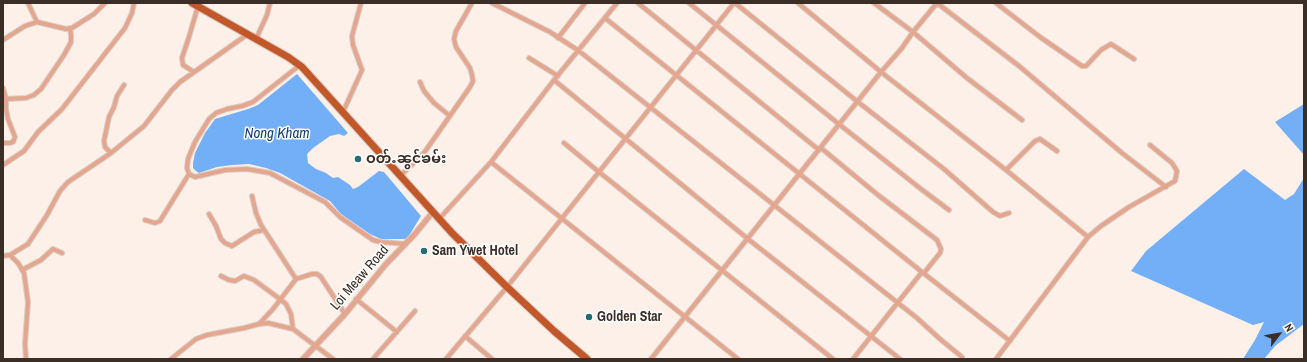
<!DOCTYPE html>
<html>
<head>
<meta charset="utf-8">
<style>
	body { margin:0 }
	#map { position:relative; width:1307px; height:362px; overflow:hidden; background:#fdf0e8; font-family:"Archivo Narrow",sans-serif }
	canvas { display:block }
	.frame { position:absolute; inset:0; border:4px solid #3b2e27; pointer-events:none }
	.north { position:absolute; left:1259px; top:314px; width:40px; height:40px; -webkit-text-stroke:3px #fff; paint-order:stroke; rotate:58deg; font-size:11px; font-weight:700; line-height:16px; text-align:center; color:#3b2e27 }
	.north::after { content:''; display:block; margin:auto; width:14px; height:18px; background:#3b2e27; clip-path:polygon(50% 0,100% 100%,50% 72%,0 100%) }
</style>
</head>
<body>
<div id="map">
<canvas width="1307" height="362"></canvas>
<div class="frame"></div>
<div class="north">N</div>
</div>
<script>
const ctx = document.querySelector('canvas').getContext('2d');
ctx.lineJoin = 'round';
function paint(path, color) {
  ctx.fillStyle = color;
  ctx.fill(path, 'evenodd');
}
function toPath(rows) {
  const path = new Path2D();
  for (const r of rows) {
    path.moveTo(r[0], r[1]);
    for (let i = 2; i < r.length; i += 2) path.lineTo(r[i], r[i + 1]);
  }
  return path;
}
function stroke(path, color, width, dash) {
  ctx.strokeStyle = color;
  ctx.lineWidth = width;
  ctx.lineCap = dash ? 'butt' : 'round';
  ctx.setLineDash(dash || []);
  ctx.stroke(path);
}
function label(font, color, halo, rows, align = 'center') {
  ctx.font = font + ' "Archivo Narrow","Noto Sans Myanmar",sans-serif';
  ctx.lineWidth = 3;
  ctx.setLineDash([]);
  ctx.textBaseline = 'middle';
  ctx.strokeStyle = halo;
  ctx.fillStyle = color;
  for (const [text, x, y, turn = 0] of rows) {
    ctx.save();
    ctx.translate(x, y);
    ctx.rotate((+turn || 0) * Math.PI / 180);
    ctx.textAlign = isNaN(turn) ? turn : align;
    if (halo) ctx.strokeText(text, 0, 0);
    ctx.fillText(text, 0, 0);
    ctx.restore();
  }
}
paint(toPath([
	[297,74,348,133,344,136,339,134,330,136,313,148,307,154,308,163,316,169,326,173,333,178,338,177,350,185,353,189,358,187,379,171,384,172,421,216,407,239,381,239,370,234,341,214,330,201,280,173,266,168,249,164,232,165,217,167,199,173,196,171,193,168,193,163,195,153,205,133,215,119,248,109,258,105],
	[1304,104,1304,155,1275,122],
	[1244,169,1285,200,1294,194,1304,178,1304,324,1275,346,1264,359,1243,359,1255,340,1264,322,1253,325,1131,271,1146,251]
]), '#72aff6');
const minor = toPath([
	[28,3,37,22],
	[492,3,550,32,579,51,893,299,917,318,940,339,962,357],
	[638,3,819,150],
	[689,3,840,125,921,189,949,210],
	[735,3,858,102,944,169,993,212,1000,216,1009,213],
	[798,3,881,72,1006,170,1088,237],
	[874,3,913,32,967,78,1022,120],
	[937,3,1019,66,1122,153,1166,187],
	[996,3,1040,37,1082,66,1086,66,1101,50,1111,44,1134,59],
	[605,18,922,272,1010,341],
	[558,38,585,3],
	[256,39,267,15,270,3],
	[3,40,25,26,37,22,66,29,72,28,94,14,105,3],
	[529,58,558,76],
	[300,65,253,102,242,106,227,109,216,113,209,119,195,142,188,159,187,168,189,174,195,177,225,170,247,169,270,173,325,202,340,217,373,240,381,242,406,244],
	[194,72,183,65,182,58,189,37,198,6],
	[554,80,748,239,900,359],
	[420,82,424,91,434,103,450,116],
	[3,88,6,99,6,109,8,119,15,137,13,142,10,143,3,143],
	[6,99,26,98,34,95,41,89,64,55,71,42,71,35,70,28],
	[343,112,362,70,353,45,352,36,361,3],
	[564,143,599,172,833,359],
	[821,148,878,195,937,240,941,249,940,253,924,273],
	[111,153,105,147,104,141,109,117,114,107,117,96,124,85],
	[491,162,738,359],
	[3,165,24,151,38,132,62,109,125,28,132,13,134,3],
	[1006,170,1035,141,1040,139,1057,151],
	[400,176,424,153,470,87,473,81,472,75,470,68,456,47,454,39,456,31,472,3],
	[252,196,256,213,261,225,296,279],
	[209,214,216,226,221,239,225,243,232,246,254,232,264,230],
	[439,219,491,162,554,80,617,3],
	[145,220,155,223,160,221,189,174],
	[10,255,18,263,24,273,28,302,25,344,26,359],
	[3,256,10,255,28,244,47,215,60,191,68,182,111,153,144,126,172,90,180,82,248,34],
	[22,270,41,260,53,249,62,253],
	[221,276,229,280,235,281,244,276,254,280,280,299,286,304,291,314,293,329],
	[356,299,397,332],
	[259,324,273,309,296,279,312,274,317,274,321,277,345,314],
	[465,336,492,359],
	[171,359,196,339,207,335,244,328,259,324,268,323,293,329,333,359],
	[373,359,415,311],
	[446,359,507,287,734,3],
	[651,359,881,72,902,48,913,32,937,3],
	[853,359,922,272],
	[996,359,1088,237,1101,226,1129,207,1175,181,1177,171,1172,163,1150,145]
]);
const tertiary = toPath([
	[303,359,345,314,386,264,414,235,433,212]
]);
const trunk = toPath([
	[192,3,288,57,302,67,452,233,507,287,554,331,587,359]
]);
stroke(minor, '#dacdc5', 6);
stroke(tertiary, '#dacdc5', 7);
stroke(trunk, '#dacdc5', 9);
stroke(minor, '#e4a68e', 4);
stroke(tertiary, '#e4a68e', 5);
stroke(trunk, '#c2572a', 7);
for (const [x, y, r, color] of [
	[358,159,4,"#236d76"],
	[424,251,4,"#236d76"],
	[589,317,4,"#236d76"]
]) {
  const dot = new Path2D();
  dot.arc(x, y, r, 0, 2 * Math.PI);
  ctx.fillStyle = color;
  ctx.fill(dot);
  stroke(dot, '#fff', 1.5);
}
label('bold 14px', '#3b2e27', '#fff', [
	["ဝတ်ႉၼွင်ၶမ်း",366,159],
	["Sam Ywet Hotel",432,251],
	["Golden Star",597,317]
], 'left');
label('14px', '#3b2e27', '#fff', [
	["Loi Meaw Road",360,278,-49]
]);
label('italic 15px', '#133d69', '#fff', [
	["Nong Kham",277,134]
]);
</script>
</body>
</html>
